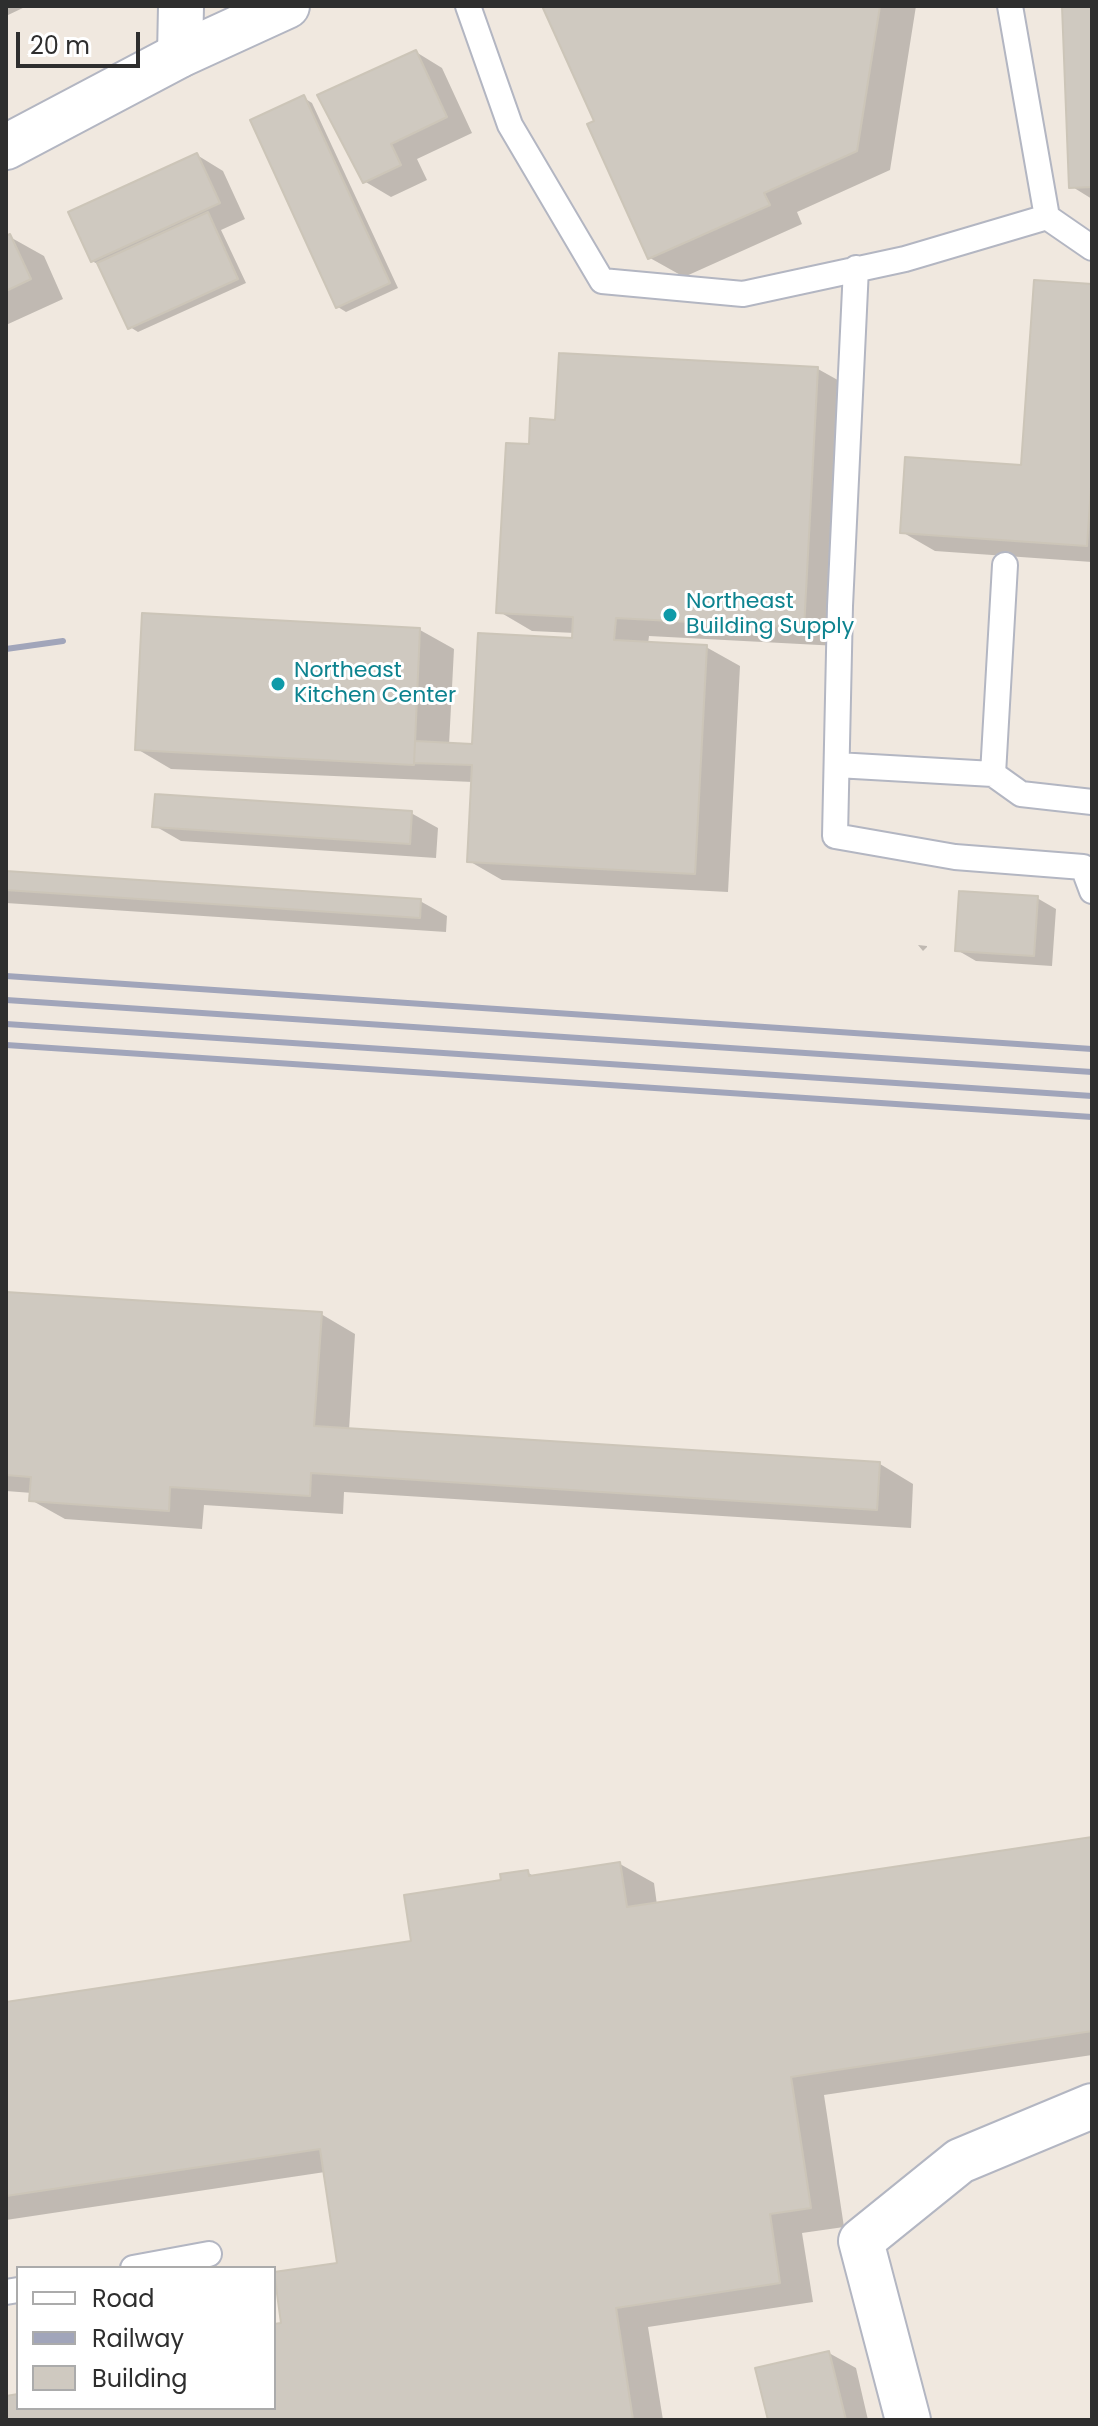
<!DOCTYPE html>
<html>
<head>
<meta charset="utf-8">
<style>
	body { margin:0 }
	#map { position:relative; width:1098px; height:2426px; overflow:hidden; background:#f0e8df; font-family:Poppins,sans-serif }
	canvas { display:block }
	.frame { position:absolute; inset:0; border:8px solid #2e2e2e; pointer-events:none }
	.legend { position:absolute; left:16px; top:2266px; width:260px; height:144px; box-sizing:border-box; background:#fff; border:2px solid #ababab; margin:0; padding:10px 14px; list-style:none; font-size:24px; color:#2e2e2e }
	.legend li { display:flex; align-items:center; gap:16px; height:40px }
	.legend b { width:40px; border:2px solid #ababab }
	.scale { position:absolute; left:16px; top:32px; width:124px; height:36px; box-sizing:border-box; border:4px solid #2e2e2e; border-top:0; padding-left:10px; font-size:24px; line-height:28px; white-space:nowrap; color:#2e2e2e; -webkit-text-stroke:6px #fff; paint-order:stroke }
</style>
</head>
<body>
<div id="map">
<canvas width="1098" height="2426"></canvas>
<div class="frame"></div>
<ul class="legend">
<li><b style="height:10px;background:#fff"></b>Road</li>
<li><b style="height:10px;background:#a1a5ba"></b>Railway</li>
<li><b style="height:22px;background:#cfc9c0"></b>Building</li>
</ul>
<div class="scale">20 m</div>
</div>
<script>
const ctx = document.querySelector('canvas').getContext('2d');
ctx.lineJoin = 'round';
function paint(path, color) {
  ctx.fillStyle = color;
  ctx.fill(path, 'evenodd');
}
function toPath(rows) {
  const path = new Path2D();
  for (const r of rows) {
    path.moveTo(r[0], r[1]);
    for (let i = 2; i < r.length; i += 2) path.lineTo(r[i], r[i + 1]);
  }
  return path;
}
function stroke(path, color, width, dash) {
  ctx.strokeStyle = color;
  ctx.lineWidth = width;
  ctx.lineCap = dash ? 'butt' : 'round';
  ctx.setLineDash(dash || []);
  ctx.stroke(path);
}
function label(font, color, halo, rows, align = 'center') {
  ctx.font = font + ' Poppins,sans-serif';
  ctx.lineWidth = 6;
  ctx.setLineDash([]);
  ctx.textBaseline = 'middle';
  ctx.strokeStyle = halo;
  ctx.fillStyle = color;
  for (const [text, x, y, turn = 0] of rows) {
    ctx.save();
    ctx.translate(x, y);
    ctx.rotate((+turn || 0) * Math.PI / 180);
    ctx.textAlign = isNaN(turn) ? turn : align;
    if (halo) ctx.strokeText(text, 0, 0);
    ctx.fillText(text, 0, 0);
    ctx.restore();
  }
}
paint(toPath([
	[6,6,27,6,6,16],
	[544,6,916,6,890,170,797,212,802,224,684,277,650,258,597,122],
	[1064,6,1092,6,1092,199,1071,186],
	[416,52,442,68,472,133,417,159,427,180,391,197,364,181],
	[304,98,312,103,398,288,346,312,338,307],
	[197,155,223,171,245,219,221,230,246,283,138,332,130,327,101,266,92,261],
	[10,237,44,256,63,299,6,325,6,239],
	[1092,286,1092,562,935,551,902,532,1023,467],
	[818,369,852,388,838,646,649,636,648,644,706,647,740,666,728,892,502,880,469,861,473,782,171,769,137,749,420,630,454,649,449,745,474,746,574,640,575,633,532,631,498,611,530,446,557,422],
	[411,813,438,828,436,858,181,841,155,826],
	[6,873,420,901,447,916,446,932,6,903],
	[1037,898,1056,909,1052,966,976,961,957,950],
	[918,945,927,946,927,947,923,951],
	[6,1294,321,1314,355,1334,349,1430,880,1464,913,1484,911,1528,344,1492,343,1514,204,1505,202,1529,65,1519,31,1500,32,1493,6,1491],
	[1092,1839,1092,2055,824,2095,844,2227,802,2233,813,2302,648,2327,663,2420,6,2420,6,2398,18,2396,18,2408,274,2408,274,2326,283,2325,339,2264,325,2172,6,2220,6,2004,413,1943,503,1882,527,1872,535,1877,620,1864,654,1883,657,1905],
	[829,2353,856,2368,868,2420,770,2420]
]), '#0003');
const building = toPath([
	[542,6,880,6,857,151,764,193,770,205,648,259,587,124,594,121,542,6],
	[1062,6,1092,6,1092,187,1069,188,1062,6],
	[416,50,447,117,391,144,401,165,363,183,317,95,416,50],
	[304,95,390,283,336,308,250,120,304,95],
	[197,153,220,203,91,262,68,212,197,153],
	[208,212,238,279,128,329,97,263,208,212],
	[10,234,31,279,6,291,6,236,10,234],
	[1034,280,1092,284,1092,474,1087,546,900,533,905,457,1021,465,1034,280],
	[559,353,818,367,804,628,616,618,614,640,707,645,695,874,467,862,472,765,414,763,415,741,472,744,478,633,572,638,573,617,496,613,506,443,529,444,530,418,555,420,559,353],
	[142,613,420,628,414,765,135,750,142,613],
	[155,794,412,811,410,844,152,827,155,794],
	[6,871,421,899,420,918,6,890,6,871],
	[959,891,1038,896,1034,956,955,951,959,891],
	[6,1292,322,1312,314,1426,880,1462,877,1510,311,1473,310,1496,170,1487,169,1511,29,1501,31,1477,6,1475,6,1292],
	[1092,1837,1092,2031,791,2077,811,2208,770,2214,780,2283,616,2308,633,2420,6,2420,6,2396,18,2394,18,2408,274,2408,274,2324,281,2323,274,2272,337,2263,320,2149,6,2196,6,2002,411,1941,404,1895,501,1880,500,1874,528,1870,529,1876,620,1862,627,1907,1092,1837],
	[829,2351,846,2420,768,2420,755,2368,829,2351]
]);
paint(building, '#cfc9c0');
stroke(building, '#ccc5b8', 2);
const service = toPath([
	[468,6,510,125,602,281,743,294,905,259,1047,217],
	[1010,6,1047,217,1092,248],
	[856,268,840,606,835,836,955,857,1083,867,1092,891],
	[837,765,993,774,1005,565],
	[993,774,1021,794,1092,802],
	[133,2268,209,2254],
	[6,2292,18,2290]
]);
const minor = toPath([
	[180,55,181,6],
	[908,2420,861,2241,960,2161,1092,2106]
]);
const secondary = toPath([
	[6,147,180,55,287,6]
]);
stroke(service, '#b3b6c2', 28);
stroke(minor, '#b3b6c2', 48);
stroke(secondary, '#b3b6c2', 48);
stroke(service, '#fff', 24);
stroke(minor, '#fff', 44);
stroke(secondary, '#fff', 44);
stroke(toPath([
	[6,649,63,641],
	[6,976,1092,1049],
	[6,1000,1092,1072],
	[6,1024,1092,1096],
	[6,1045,1092,1117]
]), '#a1a5ba', 6);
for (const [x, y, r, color] of [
	[670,615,8,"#0f9aa8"],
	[278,684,8,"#0f9aa8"]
]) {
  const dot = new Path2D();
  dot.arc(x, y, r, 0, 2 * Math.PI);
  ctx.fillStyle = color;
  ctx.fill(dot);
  stroke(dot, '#fff', 3);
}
label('22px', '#0d838f', '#fff', [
	["Northeast",686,602],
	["Building Supply",686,627],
	["Northeast",294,671],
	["Kitchen Center",294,696]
], 'left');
</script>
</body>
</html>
